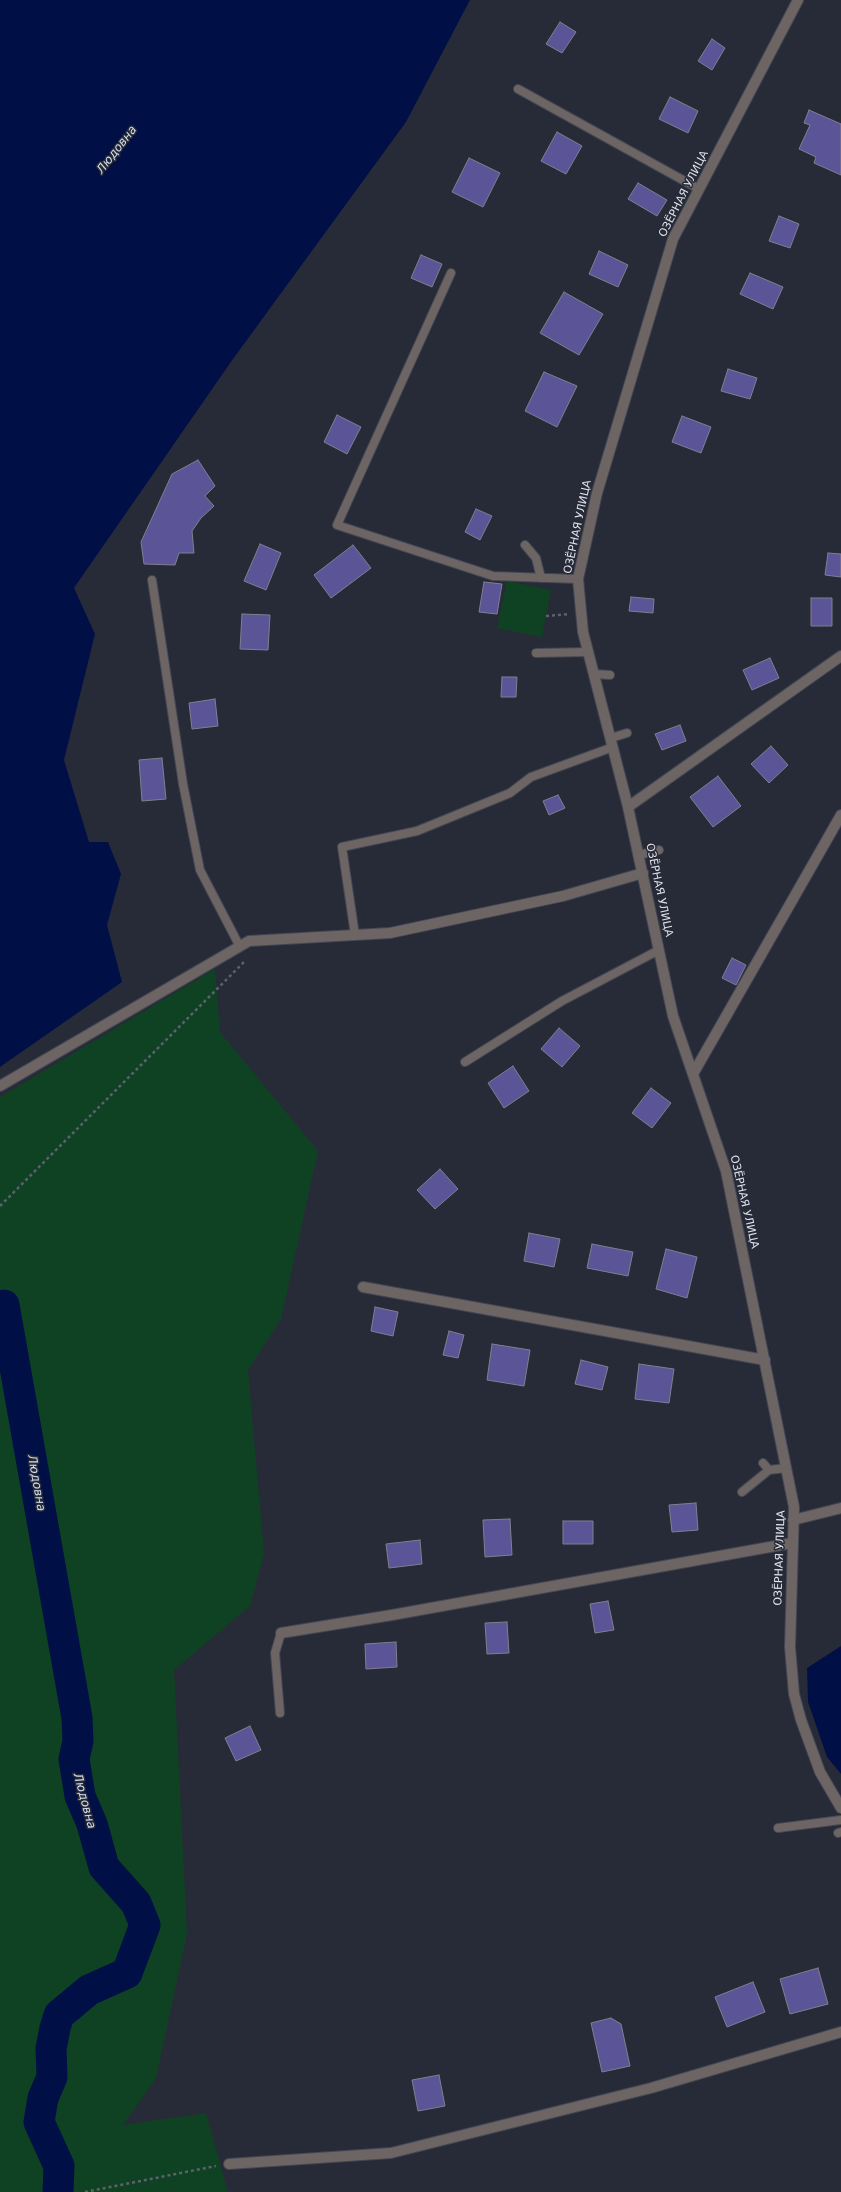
<!DOCTYPE html>
<html>
<head>
<meta charset="utf-8">
<style>
	body { margin:0 }
	canvas { display:block; background:#272a37 }
</style>
</head>
<body>
<canvas width="841" height="2192"></canvas>
<script>
const ctx = document.querySelector('canvas').getContext('2d');
ctx.lineJoin = 'round';
function paint(path, color) {
  ctx.fillStyle = color;
  ctx.fill(path, 'evenodd');
}
function toPath(rows) {
  const path = new Path2D();
  for (const r of rows) {
    path.moveTo(r[0], r[1]);
    for (let i = 2; i < r.length; i += 2) path.lineTo(r[i], r[i + 1]);
  }
  return path;
}
function stroke(path, color, width, dash) {
  ctx.strokeStyle = color;
  ctx.lineWidth = width;
  ctx.lineCap = dash ? 'butt' : 'round';
  ctx.setLineDash(dash || []);
  ctx.stroke(path);
}
function label(font, color, halo, rows, align = 'center') {
  ctx.font = font + ' "DejaVu Sans",sans-serif';
  ctx.lineWidth = 3;
  ctx.setLineDash([]);
  ctx.textBaseline = 'middle';
  ctx.strokeStyle = halo;
  ctx.fillStyle = color;
  for (const [text, x, y, turn = 0] of rows) {
    ctx.save();
    ctx.translate(x, y);
    ctx.rotate((+turn || 0) * Math.PI / 180);
    ctx.textAlign = isNaN(turn) ? turn : align;
    if (halo) ctx.strokeText(text, 0, 0);
    ctx.fillText(text, 0, 0);
    ctx.restore();
  }
}
paint(toPath([
	[507,581,551,590,542,637,497,628],
	[215,969,220,1032,318,1151,281,1319,248,1370,264,1554,250,1606,174,1670,187,1934,156,2078,123,2125,206,2113,228,2192,0,2192,0,1097]
]), '#0f4223');
paint(toPath([
	[0,0,470,0,406,122,233,359,74,588,95,634,64,760,89,842,108,842,121,874,107,925,122,982,0,1067],
	[841,1646,841,1774,827,1757,808,1702,807,1668]
]), '#001047');
stroke(toPath([
	[4,1305,77,1718,78,1741,74,1759,80,1796,92,1824,104,1867,136,1903,145,1925,127,1973,89,1990,59,2015,55,2028,51,2049,52,2077,43,2098,39,2122,59,2166,58,2192]
]), '#001047', 31);
const building = toPath([
	[560,22,576,32,562,53,546,44,560,22],
	[712,39,725,48,712,70,698,61,712,39],
	[670,97,698,111,688,133,659,119,670,97],
	[809,110,841,124,841,175,814,163,816,157,799,149,810,125,804,123,809,110],
	[557,132,582,146,566,174,541,161,557,132],
	[469,158,500,173,483,207,452,192,469,158],
	[638,183,667,200,657,216,628,199,638,183],
	[779,216,799,224,790,248,769,241,779,216],
	[599,251,628,265,618,287,589,274,599,251],
	[421,255,442,264,432,287,411,278,421,255],
	[750,273,783,287,773,309,740,294,750,273],
	[564,292,603,314,579,355,540,333,564,292],
	[728,369,757,378,750,399,721,391,728,369],
	[544,372,577,386,557,427,525,411,544,372],
	[337,415,361,427,347,454,324,442,337,415],
	[682,416,711,427,701,453,672,442,682,416],
	[198,460,215,486,205,496,214,506,201,518,192,531,194,553,179,553,175,565,144,564,141,542,172,474,198,460],
	[476,509,492,516,480,540,465,532,476,509],
	[260,544,281,553,266,590,244,581,260,544],
	[353,545,371,568,331,598,314,575,353,545],
	[828,553,841,554,841,577,825,575,828,553],
	[484,582,502,584,497,614,479,612,484,582],
	[631,597,654,599,653,613,629,611,631,597],
	[811,598,832,598,832,626,811,626,811,598],
	[242,614,270,615,268,650,240,649,242,614],
	[770,658,779,678,752,690,743,670,770,658],
	[502,677,517,677,516,697,501,697,502,677],
	[215,699,218,726,192,729,189,703,215,699],
	[680,725,686,741,662,750,655,734,680,725],
	[771,746,788,765,769,783,751,764,771,746],
	[162,758,166,799,142,801,139,760,162,758],
	[718,776,741,806,713,827,690,797,718,776],
	[558,795,565,808,549,815,543,801,558,795],
	[732,958,746,965,736,985,722,978,732,958],
	[559,1028,580,1046,562,1067,541,1049,559,1028],
	[513,1066,529,1091,504,1108,488,1083,513,1066],
	[651,1088,671,1103,652,1128,632,1113,651,1088],
	[440,1169,458,1189,435,1209,417,1190,440,1169],
	[529,1233,560,1239,554,1267,524,1261,529,1233],
	[592,1244,633,1252,628,1276,587,1268,592,1244],
	[666,1249,697,1257,687,1298,656,1289,666,1249],
	[375,1307,398,1312,393,1336,371,1331,375,1307],
	[449,1331,464,1335,458,1358,443,1355,449,1331],
	[492,1344,530,1350,524,1386,487,1380,492,1344],
	[581,1360,608,1367,602,1390,575,1384,581,1360],
	[639,1364,674,1369,669,1403,635,1399,639,1364],
	[696,1503,698,1530,672,1532,669,1505,696,1503],
	[510,1519,512,1555,485,1557,483,1520,510,1519],
	[563,1521,593,1521,593,1544,563,1544,563,1521],
	[420,1540,422,1564,389,1568,386,1544,420,1540],
	[608,1601,614,1630,595,1633,590,1604,608,1601],
	[507,1622,509,1653,487,1654,485,1623,507,1622],
	[396,1642,397,1667,366,1669,365,1644,396,1642],
	[250,1726,261,1750,236,1761,225,1738,250,1726],
	[818,1968,828,2004,790,2014,780,1979,818,1968],
	[753,1982,765,2012,727,2027,715,1997,753,1982],
	[611,2018,621,2024,630,2066,602,2072,591,2023,611,2018],
	[439,2075,445,2106,418,2111,412,2080,439,2075]
]);
paint(building, '#5b5497');
stroke(building, '#807f8f', 1);
const lane = toPath([
	[518,89,699,189],
	[451,273,337,525,493,576,578,579],
	[525,545,536,558,541,578],
	[152,580,183,784,200,870,239,945],
	[536,653,588,652],
	[594,674,610,675],
	[611,738,627,733],
	[639,855,659,850],
	[355,935,342,847,417,831,510,793,531,777,613,747],
	[465,1062,562,1001,659,950],
	[763,1463,769,1470],
	[742,1492,769,1470,786,1468],
	[280,1713,275,1653,281,1633],
	[778,1828,841,1820],
	[838,1833,841,1832]
]);
const street = toPath([
	[798,0,673,239,597,493,578,579,583,632,628,807,673,1016,726,1171,794,1507,790,1647,794,1694,801,1720,820,1772,841,1808],
	[628,807,841,656],
	[693,1074,841,815],
	[0,1086,249,941,390,933,563,896,643,873],
	[363,1287,765,1360],
	[793,1520,841,1508],
	[281,1633,392,1615,792,1543],
	[229,2164,391,2153,651,2088,841,2032]
]);
stroke(lane, '#444754', 10);
stroke(street, '#444754', 12);
stroke(toPath([
	[546,616,569,614],
	[0,1206,243,963,244,959],
	[85,2192,216,2166]
]), '#5e616d', 2.5, [3, 3]);
stroke(lane, '#6d6563', 8);
stroke(street, '#6d6563', 10);
label('11px', '#dfe2ea', '#272a37', [
	["ОЗЁРНАЯ УЛИЦА",684,194,-63],
	["ОЗЁРНАЯ УЛИЦА",578,527,-78],
	["ОЗЁРНАЯ УЛИЦА",659,890,78],
	["ОЗЁРНАЯ УЛИЦА",744,1202,77],
	["ОЗЁРНАЯ УЛИЦА",780,1558,-88]
]);
label('italic 12px', '#d3def0', '#272a37', [
	["Людовна",117,150,-52],
	["Людовна",36,1483,80],
	["Людовна",84,1801,75]
]);
</script>
</body>
</html>
